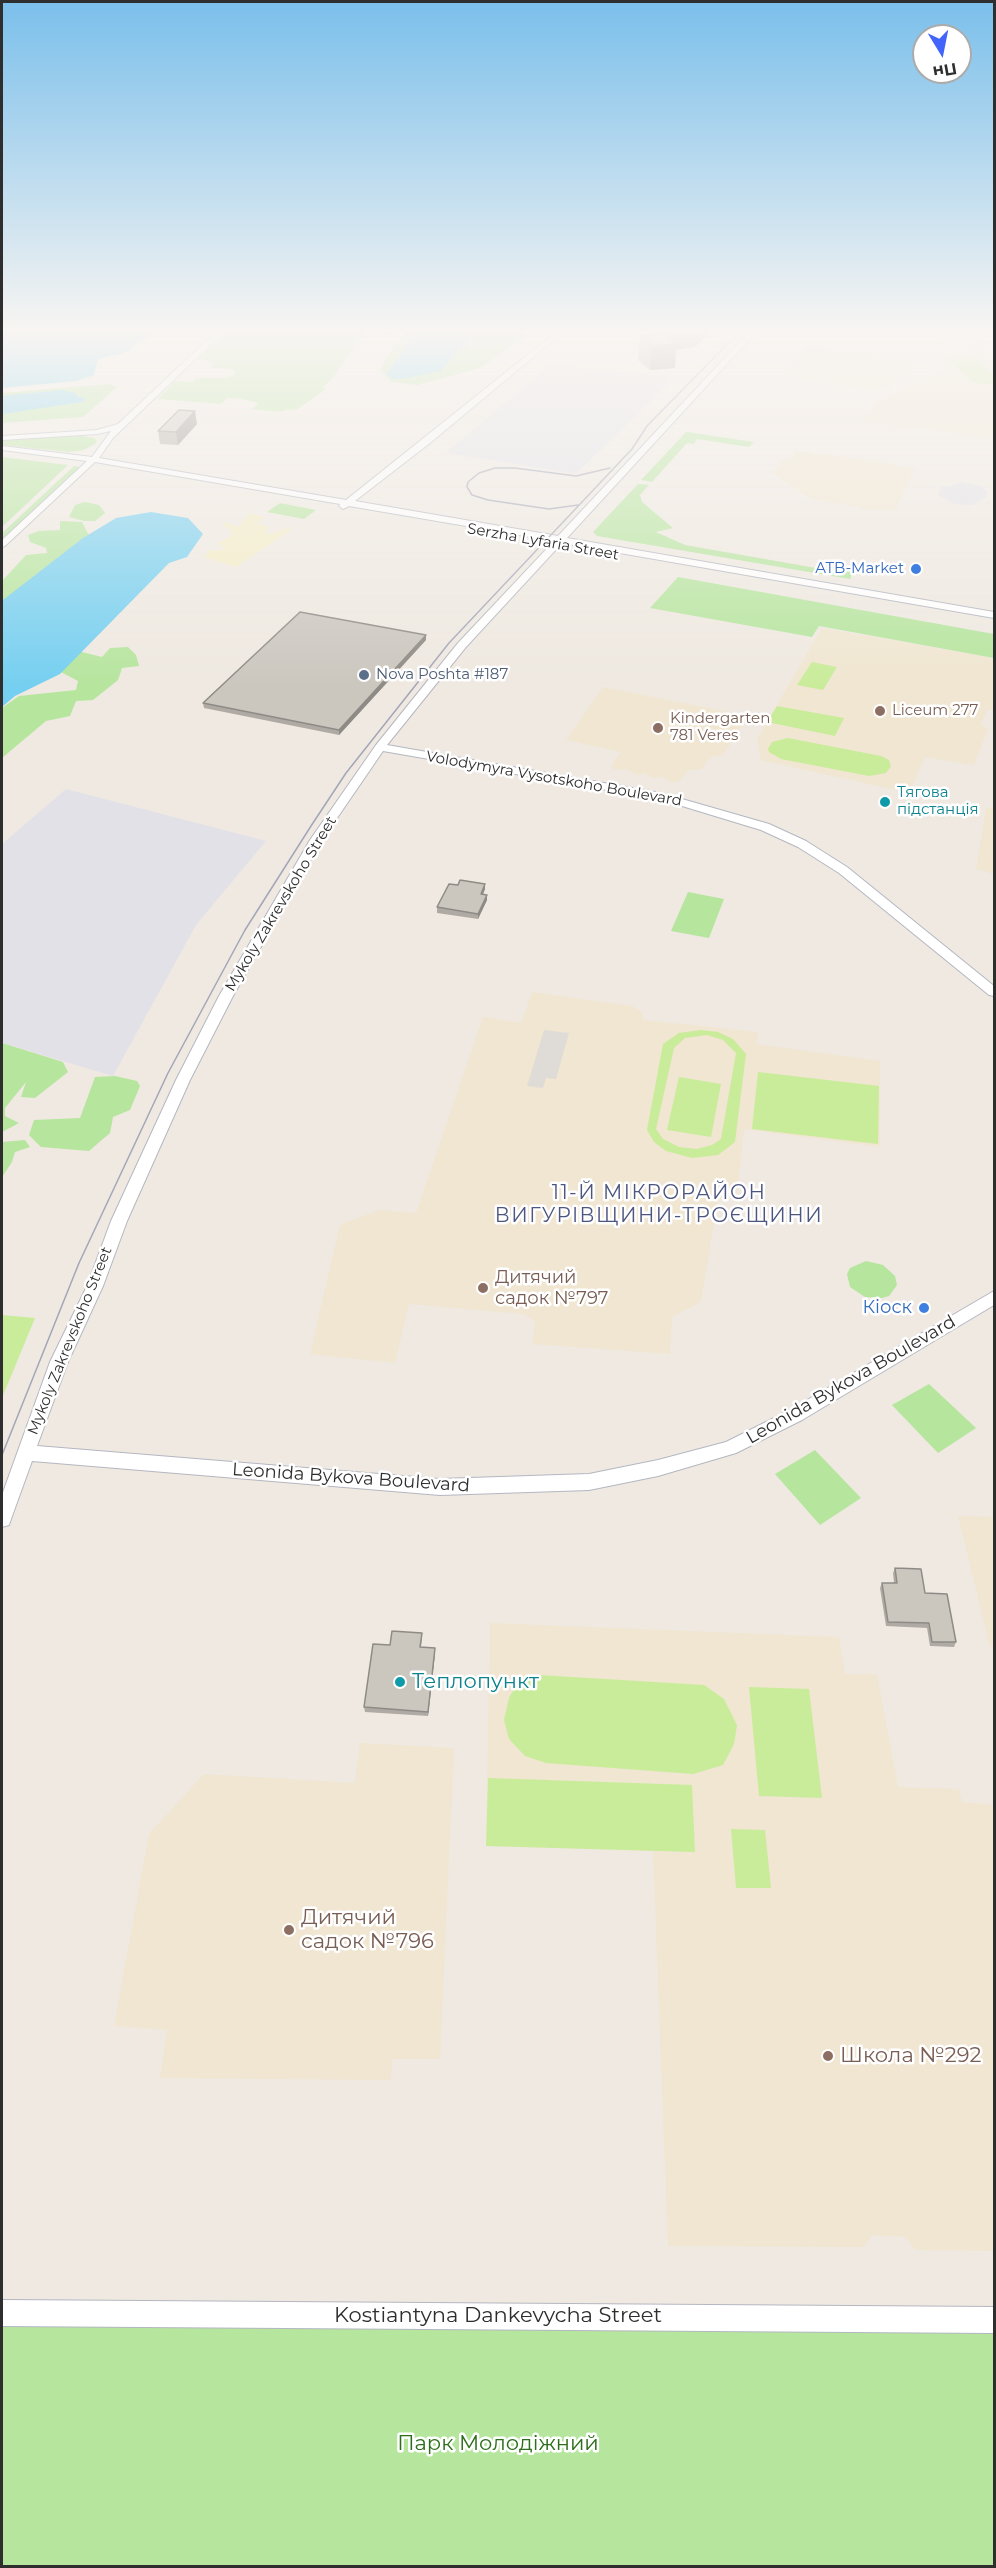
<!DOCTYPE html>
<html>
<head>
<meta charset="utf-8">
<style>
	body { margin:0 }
	#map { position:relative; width:996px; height:2568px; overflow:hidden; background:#efe9e1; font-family:Montserrat,sans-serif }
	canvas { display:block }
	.frame { position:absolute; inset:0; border:3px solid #2e2e2e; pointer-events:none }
	.north { position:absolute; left:912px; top:24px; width:60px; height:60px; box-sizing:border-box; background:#fff; border:2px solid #ababab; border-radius:50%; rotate:170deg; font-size:16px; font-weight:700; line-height:24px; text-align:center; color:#2e2e2e }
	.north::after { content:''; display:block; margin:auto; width:21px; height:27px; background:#4264fb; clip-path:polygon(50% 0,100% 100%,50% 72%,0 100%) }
</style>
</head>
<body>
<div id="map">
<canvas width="996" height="2568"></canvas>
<div class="frame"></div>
<div class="north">Пн</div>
</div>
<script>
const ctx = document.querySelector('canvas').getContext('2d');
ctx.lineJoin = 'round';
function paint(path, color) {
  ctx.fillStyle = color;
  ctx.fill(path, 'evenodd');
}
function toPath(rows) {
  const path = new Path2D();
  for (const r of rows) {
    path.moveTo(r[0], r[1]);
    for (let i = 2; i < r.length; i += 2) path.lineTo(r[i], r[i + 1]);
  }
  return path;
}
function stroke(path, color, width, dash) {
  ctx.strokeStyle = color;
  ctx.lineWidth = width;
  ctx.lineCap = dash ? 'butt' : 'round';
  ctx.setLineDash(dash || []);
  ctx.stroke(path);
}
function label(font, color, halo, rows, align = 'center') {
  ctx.font = font + ' Montserrat,sans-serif';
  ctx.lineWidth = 5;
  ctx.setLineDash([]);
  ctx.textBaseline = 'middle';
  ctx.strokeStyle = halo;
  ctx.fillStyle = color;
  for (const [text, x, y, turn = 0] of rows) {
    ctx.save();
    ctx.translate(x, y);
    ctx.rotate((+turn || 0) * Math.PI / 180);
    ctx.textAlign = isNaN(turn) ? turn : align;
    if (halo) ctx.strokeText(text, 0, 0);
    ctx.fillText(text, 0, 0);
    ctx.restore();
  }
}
paint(toPath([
	[946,335,970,337,983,341,988,345,987,348,980,350,958,346,944,341,943,337],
	[550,365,675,377,576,474,446,453],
	[961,482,982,486,987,492,986,497,973,505,965,505,954,504,938,495,941,486,947,487],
	[66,789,266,841,196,925,113,1076,2,1043,2,844]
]), '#e3e1e8');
paint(toPath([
	[806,347,907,360,914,363,890,388,868,390,783,376],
	[985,354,994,362,994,438,864,421,875,403,894,394,922,375,952,373,938,359,939,356],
	[796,451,877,461,881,463,888,462,892,465,915,468,895,511,861,509,857,506,850,507,843,504,811,499,772,473,784,458,790,459],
	[822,628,988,657,994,661,994,710,987,710,981,724,988,729,974,765,925,757,909,793,761,760,757,739],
	[603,687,748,716,723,755,710,757,701,770,689,770,678,782,670,782,663,777,652,778,644,773,637,775,627,769,615,770,611,766,621,752,566,740],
	[994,806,994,874,976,869,986,809],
	[532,992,632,1006,642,1012,643,1020,758,1032,756,1044,880,1061,880,1147,744,1129,737,1193,719,1191,701,1302,672,1317,670,1354,533,1344,535,1321,524,1314,409,1304,395,1363,310,1354,340,1225,379,1210,416,1213,483,1017,521,1023],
	[958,1516,994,1517,994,1647,990,1647],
	[490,1623,839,1637,845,1674,877,1674,898,1787,959,1789,962,1802,994,1805,994,2251,915,2250,906,2237,872,2235,864,2247,668,2246,653,1851,486,1846],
	[360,1743,454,1748,440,2059,392,2059,391,2080,160,2078,167,2030,114,2026,149,1834,204,1774,355,1783]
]), '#f0e6d1');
paint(toPath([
	[229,329,396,329,392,334,365,332,331,380,322,388,326,389,296,410,288,409,279,412,252,409,259,403,237,398,228,398,221,404,158,399,175,381,193,382,197,378,225,378,233,376,235,373,233,369,211,368,213,362,198,359],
	[409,329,514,329,525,336,480,368,417,385,391,382,380,370,387,355],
	[110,384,117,387,83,417,2,423,2,393],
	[686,432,687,432,754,442,749,447,697,439,694,444,687,443,652,482,641,480],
	[76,435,95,438,97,443,84,450,68,452,2,445,2,439],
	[2,457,68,465,2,527],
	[74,466,80,467,2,540,2,533],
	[638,484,649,485,640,495,642,502,673,528,656,532,685,545,822,569,831,566,854,569,850,579,597,536,593,532],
	[85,502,99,505,105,513,95,521,84,521,69,517,75,505],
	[280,503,316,510,304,519,267,512],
	[60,521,82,522,90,537,2,621,2,581,26,555,47,553,46,548,30,542,28,535,39,531,60,530],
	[678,577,994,634,994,658,819,626,812,637,650,608],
	[128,647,136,655,139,666,122,668,118,680,93,700,76,701,70,716,46,721,2,758,2,708,19,696,76,690,78,681,59,671,78,651,102,657,110,648],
	[688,892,724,899,709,938,671,931],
	[2,1043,63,1062,68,1072,35,1098,21,1097,26,1082,5,1108,5,1116,19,1123,2,1132],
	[115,1076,137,1081,140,1086,130,1110,113,1117,110,1133,89,1151,41,1147,29,1135,34,1120,80,1118,95,1077],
	[25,1140,30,1147,15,1152,12,1162,2,1177,2,1142],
	[866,1261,883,1265,895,1276,897,1285,889,1296,882,1298,865,1297,850,1287,847,1274,850,1268],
	[929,1384,976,1428,938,1453,892,1405],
	[815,1450,861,1498,820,1525,775,1474],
	[994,2321,994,2566,2,2566,2,2322]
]), '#b6e59e');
paint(toPath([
	[249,513,264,517,261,521,255,523,269,527,265,533,272,534,290,527,292,529,236,567,204,557,209,550,221,551,224,548,218,543,230,537,232,534,229,528,223,526,226,522,238,527]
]), '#f3ecc5');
paint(toPath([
	[964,357,978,361,994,376,994,384,980,384,971,381,951,360],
	[812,662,837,667,823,690,797,685],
	[777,706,844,718,835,736,767,722],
	[788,738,881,756,889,760,891,766,886,773,869,776,781,759,769,752,768,749,772,742],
	[701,1030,718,1032,733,1039,746,1054,735,1142,718,1155,692,1158,666,1151,654,1142,647,1130,663,1044,679,1033],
	[707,1035,723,1040,736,1053,721,1139,712,1145,697,1149,679,1147,663,1139,656,1129,674,1048,685,1038],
	[758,1072,879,1086,878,1144,752,1129],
	[679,1077,721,1084,711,1137,667,1130],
	[2,1315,35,1318,2,1398],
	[539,1675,704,1685,724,1699,737,1725,734,1744,723,1765,693,1774,546,1763,525,1756,509,1739,504,1720,509,1698,518,1682],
	[749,1687,809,1689,822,1798,759,1796],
	[488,1778,692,1785,695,1852,486,1846],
	[731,1829,765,1830,771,1888,736,1888]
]), '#c9ec9a');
paint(toPath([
	[544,1030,569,1033,556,1079,546,1078,543,1088,527,1086]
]), '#dfdcd8');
paint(toPath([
	[2,329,151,329,152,337,139,341,128,352,98,359,94,375,76,381,2,388],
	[423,329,477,329,468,336,472,338,468,343,455,354,441,371,407,378,393,379,386,374,401,355,409,339,417,337,416,332],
	[63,390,75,393,78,397,86,398,82,402,2,414,2,396],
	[151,512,188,518,203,534,187,557,169,563,60,674,15,696,2,707,3,600,83,538,116,518]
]), '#75cff0');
const minor = toPath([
	[219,329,227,329,113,438,99,458,346,500,560,329,567,329,430,443,355,501,558,536,752,329,759,329,567,538,994,612,994,618,562,543,466,647,387,745,661,793,769,824,806,841,847,867,994,986,994,996,989,995,839,873,798,847,761,830,659,799,383,751,322,840,233,996,190,1080,127,1221,103,1286,68,1362,37,1446,440,1479,589,1474,658,1460,726,1442,790,1410,994,1291,994,1305,802,1420,736,1453,658,1476,589,1490,440,1495,32,1461,11,1519,9,1525,2,1527,2,1495,50,1362,87,1286,111,1221,176,1080,219,996,310,840,376,745,458,643,554,541,349,506,343,509,339,506,340,504,95,462,5,546,2,547,2,540,87,461,2,450,2,446,92,457,111,431,97,434,2,440,2,436,97,430,118,424,219,329],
	[2,2300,994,2307,994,2333,2,2326,2,2300]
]);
stroke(minor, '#b4b7c1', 2);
paint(minor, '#fff');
stroke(toPath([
	[578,505,549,509,488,500,472,495,467,487,468,482,479,473,495,468,515,468,576,476,610,468],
	[2,1455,79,1263,168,1073,245,930,311,826,346,773,449,643,632,449,647,426,742,329]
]), '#a3a6b8', 1.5);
paint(toPath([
	[652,329,713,329,695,347,676,350,675,368,650,370,638,360,640,336,652,335],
	[197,424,178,445,160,444,158,431],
	[426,640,339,735,204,708,203,703],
	[485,884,485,889,483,894,487,900,478,919,437,913,437,907,458,885],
	[895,1568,925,1593,956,1642,954,1647,930,1646,927,1628,886,1626,880,1588,882,1583,894,1583,893,1573],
	[422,1638,421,1647,435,1648,435,1653,428,1716,365,1712,364,1707,390,1645]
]), '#afaba4');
paint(toPath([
	[672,329,713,329,695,347,676,350,675,368,650,370,652,346,670,344],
	[195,411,197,424,178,445,176,432],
	[426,635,426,640,339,735,339,730],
	[485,884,485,889,481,899,481,894],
	[487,895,487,900,478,919,478,914],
	[435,1648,435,1653,428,1716,428,1712]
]), '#8e8b86');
const building = toPath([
	[664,334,677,344,652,346,640,336,664,334],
	[179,410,195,411,176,432,158,431,179,410],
	[300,612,426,635,339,730,203,703,300,612],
	[460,880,485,884,481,894,487,895,478,914,437,907,449,884,458,885,460,880],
	[895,1568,921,1569,925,1593,947,1594,956,1642,932,1642,929,1623,888,1622,882,1583,897,1583,895,1568],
	[392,1631,422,1633,420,1647,435,1648,428,1712,364,1707,373,1644,390,1645,392,1631]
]);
paint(building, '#cbc7bf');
stroke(building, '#8e8b86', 1.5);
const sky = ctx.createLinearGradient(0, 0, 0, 688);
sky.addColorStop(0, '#7abfeb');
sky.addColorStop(0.48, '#f8f5f2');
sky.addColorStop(1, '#f8f5f200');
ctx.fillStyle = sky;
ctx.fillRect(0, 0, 996, 688);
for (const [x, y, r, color] of [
	[916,569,6,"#3f7fe0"],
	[364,675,6,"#5c6f8a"],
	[880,711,6,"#8d6e63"],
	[658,728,6,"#8d6e63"],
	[885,802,6,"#0f9aa8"],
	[483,1288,6,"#8d6e63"],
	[924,1308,6,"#3f7fe0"],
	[400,1682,6,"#0f9aa8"],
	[289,1930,6,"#8d6e63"],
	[828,2056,6,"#8d6e63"]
]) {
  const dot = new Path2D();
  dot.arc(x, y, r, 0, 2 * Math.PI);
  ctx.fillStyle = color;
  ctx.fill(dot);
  stroke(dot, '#fff', 2);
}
label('15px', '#2e2e2e', '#fff', [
	["Serzha Lyfaria Street",543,542,10],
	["Volodymyra Vysotskoho Boulevard",554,779,10],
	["Mykoly Zakrevskoho Street",281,904,-59],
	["Mykoly Zakrevskoho Street",70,1341,-68]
]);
label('15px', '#366cbe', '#fff', [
	["ATB-Market",904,569]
], 'right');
label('15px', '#4e5e75', '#fff', [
	["Nova Poshta #187",376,675]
], 'left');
label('15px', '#785e54', '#fff', [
	["Liceum 277",892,711],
	["Kindergarten",670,719],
	["781 Veres",670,736]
], 'left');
label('15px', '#0d838f', '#fff', [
	["Тягова",897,793],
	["пiдстанцiя",897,810]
], 'left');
label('18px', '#785e54', '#fff', [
	["Дитячий",495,1278],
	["садок №797",495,1299]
], 'left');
label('18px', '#366cbe', '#fff', [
	["Кіоск",912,1308]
], 'right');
label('18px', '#2e2e2e', '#fff', [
	["Leonida Bykova Boulevard",851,1380,-30],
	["Leonida Bykova Boulevard",351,1478,4]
]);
ctx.letterSpacing = '1.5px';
label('20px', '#4d5680', '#fff', [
	["11-Й МІКРОРАЙОН",659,1193],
	["ВИГУРІВЩИНИ-ТРОЄЩИНИ",659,1216]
]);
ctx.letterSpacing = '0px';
label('21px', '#0d838f', '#fff', [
	["Теплопункт",412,1682]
], 'left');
label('21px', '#785e54', '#fff', [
	["Дитячий",301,1918],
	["садок №796",301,1942],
	["Школа №292",840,2056]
], 'left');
label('21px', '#2e2e2e', '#fff', [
	["Kostiantyna Dankevycha Street",498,2316]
]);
label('21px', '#2c6e1b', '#fff', [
	["Парк Молодіжний",498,2444]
]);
</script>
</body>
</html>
